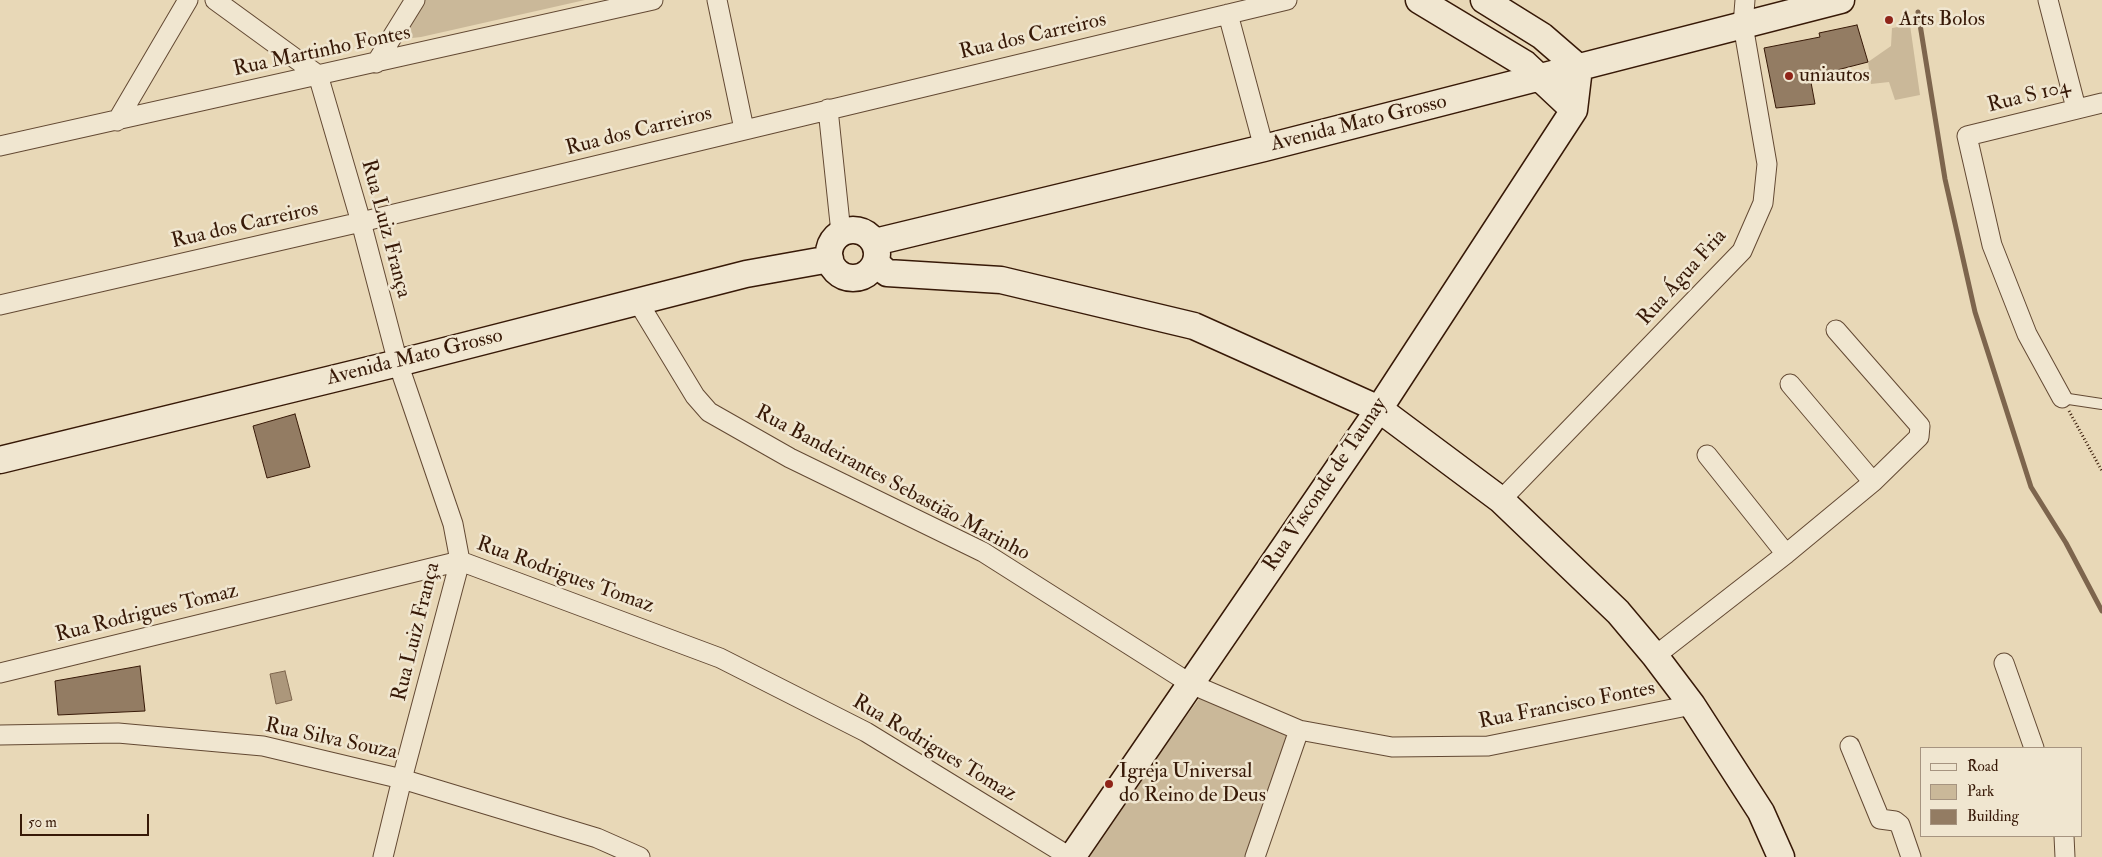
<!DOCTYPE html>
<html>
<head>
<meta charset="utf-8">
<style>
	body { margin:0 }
	#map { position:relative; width:2102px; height:857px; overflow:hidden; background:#e8d8b7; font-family:"IM FELL Double Pica",serif }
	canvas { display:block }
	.legend { position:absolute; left:1920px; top:747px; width:162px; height:90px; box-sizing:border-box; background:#f0e6d0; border:1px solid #a69480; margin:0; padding:6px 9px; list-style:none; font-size:15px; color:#371907 }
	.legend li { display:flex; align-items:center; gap:10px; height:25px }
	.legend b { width:25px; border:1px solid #a69480 }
	.scale { position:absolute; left:20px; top:814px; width:129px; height:22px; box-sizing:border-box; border:2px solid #371907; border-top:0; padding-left:6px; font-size:15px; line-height:18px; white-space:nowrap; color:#371907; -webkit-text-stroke:4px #f0e6d0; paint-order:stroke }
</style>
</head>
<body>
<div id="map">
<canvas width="2102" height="857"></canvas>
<ul class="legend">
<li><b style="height:6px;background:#f0e6d0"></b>Road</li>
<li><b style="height:14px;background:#cab899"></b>Park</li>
<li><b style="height:14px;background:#937c63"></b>Building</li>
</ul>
<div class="scale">50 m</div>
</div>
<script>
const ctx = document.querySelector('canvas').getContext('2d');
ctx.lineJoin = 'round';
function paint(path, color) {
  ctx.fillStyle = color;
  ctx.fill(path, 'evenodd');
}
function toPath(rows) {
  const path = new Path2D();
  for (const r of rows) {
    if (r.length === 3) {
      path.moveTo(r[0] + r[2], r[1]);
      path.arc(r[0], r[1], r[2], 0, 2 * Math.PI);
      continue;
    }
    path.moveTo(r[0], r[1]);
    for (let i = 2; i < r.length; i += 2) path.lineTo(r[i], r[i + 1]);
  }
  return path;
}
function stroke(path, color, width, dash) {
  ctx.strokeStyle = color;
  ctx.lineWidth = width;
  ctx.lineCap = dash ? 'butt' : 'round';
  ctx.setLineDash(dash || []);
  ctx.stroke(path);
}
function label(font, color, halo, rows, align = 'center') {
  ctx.font = font + ' "IM FELL Double Pica",serif';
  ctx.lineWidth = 5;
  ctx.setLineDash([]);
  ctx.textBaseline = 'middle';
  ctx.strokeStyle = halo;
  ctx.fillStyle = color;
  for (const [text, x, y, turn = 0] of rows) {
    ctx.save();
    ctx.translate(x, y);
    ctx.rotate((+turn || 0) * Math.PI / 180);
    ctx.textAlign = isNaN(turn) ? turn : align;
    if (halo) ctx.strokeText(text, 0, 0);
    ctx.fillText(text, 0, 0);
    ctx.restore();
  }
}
paint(toPath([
	[418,0,585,0,421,37,403,39,401,37],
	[1910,25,1920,95,1895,100,1889,82,1871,84,1868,62,1891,46,1892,28],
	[1201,696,1296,730,1251,857,1084,857]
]), '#cab899');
const water = toPath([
	[285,671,292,700,276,704,270,674,285,671]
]);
paint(water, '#ac977b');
stroke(water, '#7d654d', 1);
stroke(toPath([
	[1918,12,1945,179,1975,312,2031,487,2066,543,2102,611]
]), '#7d654d', 5);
const building = toPath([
	[1857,25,1868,62,1810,77,1815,104,1776,108,1764,48,1820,37,1819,33,1857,25],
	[295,414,310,467,267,478,253,426,295,414],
	[140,666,145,711,58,715,55,681,140,666]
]);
paint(building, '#937c63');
stroke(building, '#371907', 1);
const lane = toPath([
	[2062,398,2102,404]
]);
const street = toPath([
	[215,0,318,75,361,222,398,363,453,524,460,561,402,779,383,857],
	[717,0,744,129],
	[2048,0,2076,108],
	[1228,14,1264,148],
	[376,63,415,0],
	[828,109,841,233],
	[117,121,188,0],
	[0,146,653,0],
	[638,302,695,396,709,412,790,458,983,552,1191,684,1299,730,1392,747,1488,746,1692,705],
	[0,305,361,222,1287,0],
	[1790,384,1873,482],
	[2062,398,2027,334,1992,245,1967,136,2102,103],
	[1707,455,1786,554],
	[1501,500,1742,251,1763,203,1767,164,1743,25,1745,0],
	[1655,656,1786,554,1873,482,1919,437,1920,426,1836,330],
	[2004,663,2034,748],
	[0,673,460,561,720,658,866,732,1070,857],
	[0,735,118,733,263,746,402,779,597,838,640,857],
	[1850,746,1880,819,1895,821,1900,825,1911,857],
	[2064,836,2065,857],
	[1255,857,1299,730]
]);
const secondary = toPath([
	[1419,0,1525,64,1574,110],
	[853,254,24],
	[875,242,1264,148,1841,0],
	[876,263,887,273,1001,280,1194,326,1379,409,1501,500,1618,612,1655,656,1692,705,1761,812,1781,857],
	[0,460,398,363,746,274,830,259],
	[1072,857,1379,409,1574,110,1579,68,1542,36,1484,0]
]);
stroke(lane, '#634933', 12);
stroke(street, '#634933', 21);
stroke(secondary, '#371907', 29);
stroke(toPath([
	[2069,411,2102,471]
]), '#371907', 3, [1, 2.5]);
stroke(lane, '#f0e6d0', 10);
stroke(street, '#f0e6d0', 19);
stroke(secondary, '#f0e6d0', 26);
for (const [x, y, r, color] of [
	[1889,20,5,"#8f2418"],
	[1789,76,5,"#8f2418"],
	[1109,784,5,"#8f2418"]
]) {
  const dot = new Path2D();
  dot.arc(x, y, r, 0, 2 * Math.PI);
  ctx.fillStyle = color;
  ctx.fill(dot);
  stroke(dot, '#f0e6d0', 2);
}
label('21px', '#371907', '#f0e6d0', [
	["Arts Bolos",1899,20],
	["uniautos",1799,76],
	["Igreja Universal",1119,772],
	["do Reino de Deus",1119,796]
], 'left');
label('21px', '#371907', '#f0e6d0', [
	["Rua dos Carreiros",1033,37,-13],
	["Rua Martinho Fontes",322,52,-12],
	["Rua S 104",2029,97,-14],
	["Avenida Mato Grosso",1359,124,-14],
	["Rua dos Carreiros",639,132,-14],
	["Rua dos Carreiros",245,226,-13],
	["Rua Luiz França",385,229,75],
	["Rua Água Fria",1683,278,-48],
	["Avenida Mato Grosso",415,358,-14],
	["Rua Bandeirantes Sebastião Marinho",892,484,28],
	["Rua Visconde de Taunay",1326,485,-56],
	["Rua Rodrigues Tomaz",565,576,20],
	["Rua Rodrigues Tomaz",147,614,-14],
	["Rua Luiz França",417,632,-76],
	["Rua Francisco Fontes",1567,706,-11],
	["Rua Silva Souza",331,740,12],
	["Rua Rodrigues Tomaz",934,749,31]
]);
</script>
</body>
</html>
